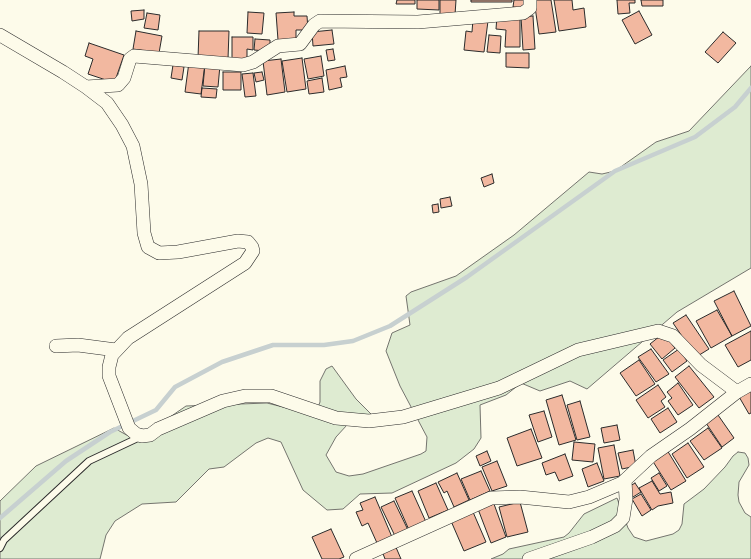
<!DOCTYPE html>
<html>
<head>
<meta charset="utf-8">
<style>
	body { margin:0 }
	canvas { display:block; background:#fdfbea }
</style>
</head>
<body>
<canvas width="751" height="559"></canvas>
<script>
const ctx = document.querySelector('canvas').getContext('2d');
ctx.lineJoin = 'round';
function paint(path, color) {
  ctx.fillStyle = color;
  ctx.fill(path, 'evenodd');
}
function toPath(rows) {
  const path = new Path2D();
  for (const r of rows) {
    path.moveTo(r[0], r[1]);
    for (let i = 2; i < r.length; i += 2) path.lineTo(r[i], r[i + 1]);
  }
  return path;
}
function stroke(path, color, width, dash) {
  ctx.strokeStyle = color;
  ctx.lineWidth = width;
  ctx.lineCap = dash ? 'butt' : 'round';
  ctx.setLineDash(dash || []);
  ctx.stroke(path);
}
const green = toPath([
	[751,66,751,268,677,312,587,389,570,381,540,391,521,383,506,395,480,405,481,438,474,449,456,463,392,493,360,494,343,509,327,510,303,490,281,442,268,438,256,443,224,467,209,469,176,502,142,504,115,521,106,535,100,559,0,559,0,501,36,466,114,428,132,438,144,435,186,406,267,403,315,415,320,402,320,381,326,369,332,366,356,399,372,415,347,425,336,437,326,455,336,472,349,476,363,474,421,454,426,451,427,437,400,386,386,351,392,333,410,325,406,296,411,292,456,276,514,235,589,172,602,174,615,171,656,142,689,131,751,66],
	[738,452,745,453,748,458,749,465,739,482,738,495,739,502,745,513,751,517,751,559,491,559,503,554,509,549,564,537,569,533,584,514,617,498,628,528,634,537,646,541,673,534,679,530,682,524,684,504,704,489,725,467,733,456,738,452]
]);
paint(green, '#deebd1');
stroke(green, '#74746e', 1);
stroke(toPath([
	[0,518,66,461,110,432,156,410,175,387,222,362,273,345,324,345,353,341,390,326,467,277,615,171,695,137,735,107,751,88]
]), '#c7d0d0', 4.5);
const building = toPath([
	[397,0,415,0,415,4,396,4,397,0],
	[417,0,439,0,439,10,417,9,417,0],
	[440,0,456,0,455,15,440,15,440,0],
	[471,0,512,0,512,2,471,2,471,0],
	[514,0,526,0,522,8,513,7,514,0],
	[534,0,551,0,556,32,539,34,534,0],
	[554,0,572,0,573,10,584,8,586,27,559,31,554,0],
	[617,0,635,0,635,3,629,3,630,13,618,14,617,0],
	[641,0,663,0,663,6,642,6,641,0],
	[144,10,144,19,132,21,131,11,144,10],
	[639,11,652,35,635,44,622,20,639,11],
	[248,12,264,13,262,34,247,33,248,12],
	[294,12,294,16,307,16,308,30,296,30,296,39,278,40,276,13,294,12],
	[147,13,160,15,158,30,144,28,147,13],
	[497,16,520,17,520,47,505,47,506,30,496,29,497,16],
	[533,16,535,49,523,50,521,17,533,16],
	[473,19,488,21,484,52,464,50,466,31,472,32,473,19],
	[332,30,334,44,313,46,312,32,332,30],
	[136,31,162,36,159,53,133,49,136,31],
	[199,31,229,31,228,59,198,58,199,31],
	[723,32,736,43,718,63,705,52,723,32],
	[489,35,501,36,500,53,487,52,489,35],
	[232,37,253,37,253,50,247,49,247,60,232,60,232,37],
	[255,39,270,40,270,48,266,51,254,50,255,39],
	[89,43,124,55,116,78,112,82,88,74,93,59,85,56,89,43],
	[333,49,335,60,328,61,326,50,333,49],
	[506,53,529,53,529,68,506,67,506,53],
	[321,56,324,76,308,79,304,59,321,56],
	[302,58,306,89,287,92,282,61,302,58],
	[281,59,285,92,267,95,263,61,281,59],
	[189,62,205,64,201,94,185,92,189,62],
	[205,64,220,65,218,87,203,86,205,64],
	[173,65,184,67,182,80,171,78,173,65],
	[345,66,347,77,340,78,342,87,329,90,326,70,345,66],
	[223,72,241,72,241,90,223,90,223,72],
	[262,72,264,80,256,82,254,73,262,72],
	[253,73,256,96,245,97,242,74,253,73],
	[322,78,324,92,309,94,307,81,322,78],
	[202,88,217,89,216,98,201,97,202,88],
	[492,174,494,183,484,187,481,178,492,174],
	[450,197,452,206,441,208,440,199,450,197],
	[438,204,439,212,433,213,432,205,438,204],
	[734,291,751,326,732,336,714,301,734,291],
	[717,310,732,336,711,348,696,321,717,310],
	[686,315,709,349,696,357,673,323,686,315],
	[751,331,751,360,738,367,725,345,751,331],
	[660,336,668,339,675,348,662,359,650,344,660,336],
	[651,349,669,374,656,382,638,357,651,349],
	[679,349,687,361,672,372,663,360,679,349],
	[639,360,655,384,636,396,620,373,639,360],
	[689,366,714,397,699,408,675,377,689,366],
	[678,383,693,405,678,415,668,401,672,398,667,392,678,383],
	[658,385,666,397,661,401,665,407,648,418,636,400,658,385],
	[751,389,751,413,749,414,738,395,751,389],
	[562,395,576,440,559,445,546,400,562,395],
	[580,401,590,437,577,440,567,405,580,401],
	[668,408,677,422,660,433,651,419,668,408],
	[544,411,552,437,538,442,529,415,544,411],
	[718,415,734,438,722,447,706,423,718,415],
	[617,425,620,440,604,443,601,428,617,425],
	[708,428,722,448,704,460,690,441,708,428],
	[531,429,542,458,517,466,507,438,531,429],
	[574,442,595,444,593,462,572,460,574,442],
	[688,443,704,467,687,478,672,454,688,443],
	[614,445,620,476,604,479,598,448,614,445],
	[633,450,636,466,622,469,618,453,633,450],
	[667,450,686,481,671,490,652,460,667,450],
	[487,451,491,461,480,466,476,456,487,451],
	[565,454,573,476,559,481,555,472,546,475,542,463,565,454],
	[497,461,507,486,492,491,482,467,497,461],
	[597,463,604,481,588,487,582,469,597,463],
	[481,471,490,491,470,500,461,479,481,471],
	[457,473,469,500,454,507,447,491,444,493,438,482,457,473],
	[659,473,667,486,659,491,651,478,659,473],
	[652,481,660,494,671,492,673,503,658,506,652,510,639,488,652,481],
	[436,483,448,510,429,518,418,491,436,483],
	[635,483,641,492,633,497,627,488,635,483],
	[412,491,426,522,409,530,395,498,412,491],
	[641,494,651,510,642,516,632,499,641,494],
	[375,497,392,537,377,543,368,523,362,526,356,512,363,510,360,503,375,497],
	[394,501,408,530,395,536,381,507,394,501],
	[520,502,528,532,507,537,499,507,520,502],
	[494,504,506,537,491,543,478,509,494,504],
	[473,512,486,542,464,551,451,521,473,512],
	[331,529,344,557,339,559,322,559,312,537,331,529],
	[395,545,401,559,385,559,382,551,395,545]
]);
paint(building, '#f2b8a0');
stroke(building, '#2b2b2b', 1);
const service = toPath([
	[0,548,4,540,89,461,140,437]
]);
const minor = toPath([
	[0,35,63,72,86,87,107,103,122,125,133,146,141,184,144,233,148,247,159,253,178,252,238,241,248,242,252,247,253,251,245,263,128,338,112,355,109,367,109,376,129,428,136,434,142,436,150,435,158,429,223,401,245,396,271,396,336,418,369,421,403,417,499,388,578,350,658,331,673,336,701,365,737,392,751,384],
	[86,87,118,85,124,78,130,59,134,56,243,65,253,62,278,46,300,44,314,25,320,21,418,22,523,13,530,8,530,0],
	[56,346,78,345,116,350],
	[356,559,491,498,520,497,569,502,589,497,622,483,651,456,690,429,737,392],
	[529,559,592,537,615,526,623,518,626,499,625,480]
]);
stroke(service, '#2b2b2b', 8);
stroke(minor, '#2b2b2b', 14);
stroke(service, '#fdfbea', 6);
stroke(minor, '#fdfbea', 13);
</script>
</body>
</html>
